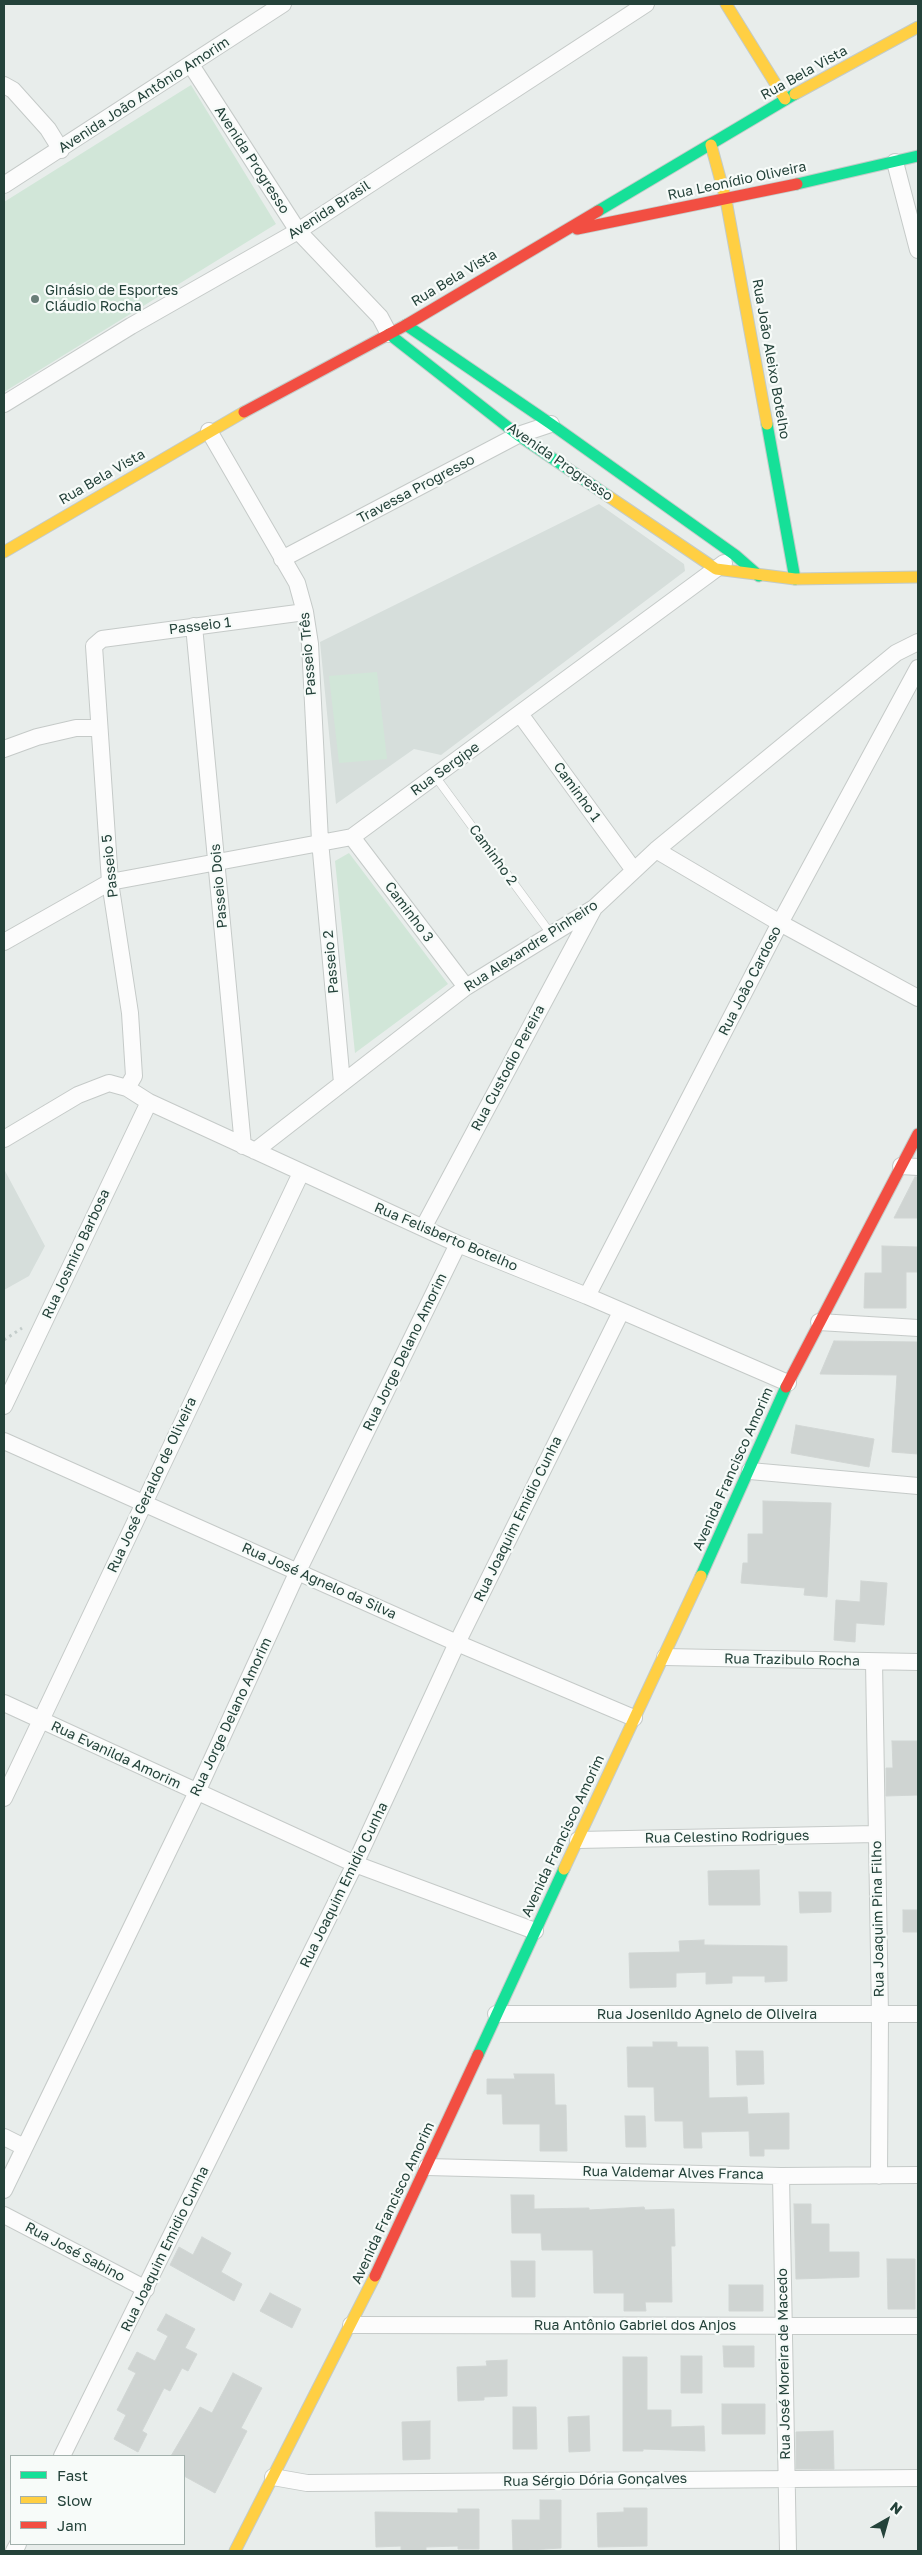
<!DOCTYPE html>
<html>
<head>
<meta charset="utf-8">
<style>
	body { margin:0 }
	#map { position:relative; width:922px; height:2555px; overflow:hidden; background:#e8edeb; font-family:"Golos Text",sans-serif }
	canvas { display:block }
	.frame { position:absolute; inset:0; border:5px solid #24423a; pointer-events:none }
	.legend { position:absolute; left:10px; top:2455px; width:175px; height:90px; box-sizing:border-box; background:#f7fbf9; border:1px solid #a3b1ad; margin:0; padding:6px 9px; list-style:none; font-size:15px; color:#24423a }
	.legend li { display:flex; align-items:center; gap:10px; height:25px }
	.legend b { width:25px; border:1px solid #a3b1ad }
	.north { position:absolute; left:862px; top:2495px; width:50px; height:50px; -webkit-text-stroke:4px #f7fbf9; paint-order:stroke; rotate:38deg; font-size:14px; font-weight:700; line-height:20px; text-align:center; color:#24423a }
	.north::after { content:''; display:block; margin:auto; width:18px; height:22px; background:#24423a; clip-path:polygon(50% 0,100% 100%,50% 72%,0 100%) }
</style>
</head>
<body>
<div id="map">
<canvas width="922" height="2555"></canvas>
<div class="frame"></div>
<ul class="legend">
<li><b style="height:6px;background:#16e098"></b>Fast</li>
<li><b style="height:6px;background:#ffcf43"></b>Slow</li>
<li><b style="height:6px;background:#f24e42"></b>Jam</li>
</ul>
<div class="north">N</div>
</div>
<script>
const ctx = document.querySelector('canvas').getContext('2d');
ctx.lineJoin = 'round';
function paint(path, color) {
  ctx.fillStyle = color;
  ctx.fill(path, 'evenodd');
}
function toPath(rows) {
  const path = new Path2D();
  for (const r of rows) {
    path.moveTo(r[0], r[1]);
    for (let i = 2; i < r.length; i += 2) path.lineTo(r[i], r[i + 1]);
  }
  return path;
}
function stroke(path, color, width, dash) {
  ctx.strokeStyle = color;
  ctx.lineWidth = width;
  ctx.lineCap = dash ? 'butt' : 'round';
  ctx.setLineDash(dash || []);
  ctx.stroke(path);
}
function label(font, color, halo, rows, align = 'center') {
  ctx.font = font + ' "Golos Text",sans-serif';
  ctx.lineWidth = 4.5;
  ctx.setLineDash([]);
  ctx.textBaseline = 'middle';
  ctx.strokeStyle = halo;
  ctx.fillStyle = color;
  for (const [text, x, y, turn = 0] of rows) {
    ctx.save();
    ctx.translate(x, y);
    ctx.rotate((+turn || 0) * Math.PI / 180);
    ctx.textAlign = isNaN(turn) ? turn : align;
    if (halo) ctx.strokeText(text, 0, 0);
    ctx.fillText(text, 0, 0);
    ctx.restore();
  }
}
paint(toPath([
	[599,504,684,564,685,571,441,755,414,749,336,804,320,642],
	[4,1169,45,1246,29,1276,4,1290]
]), '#d6dedb');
paint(toPath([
	[191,85,276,224,4,392,4,202],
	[377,672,387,759,339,763,329,676],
	[349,853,448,984,355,1053,335,861]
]), '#d1e6d8');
const building = toPath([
	[915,1177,918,1177,918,1218,894,1218,915,1177],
	[882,1246,918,1247,918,1272,906,1272,906,1308,864,1308,865,1273,882,1273,882,1246],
	[834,1341,918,1342,918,1454,892,1452,897,1375,820,1374,834,1341],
	[796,1425,874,1439,869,1467,791,1453,796,1425],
	[763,1501,831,1503,827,1597,804,1595,805,1588,741,1583,743,1563,748,1563,748,1534,763,1534,763,1501],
	[861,1581,887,1583,884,1625,856,1623,855,1642,834,1640,836,1600,860,1602,861,1581],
	[892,1741,918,1741,918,1795,886,1796,886,1768,893,1768,892,1741],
	[759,1870,760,1905,709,1905,708,1871,759,1870],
	[799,1892,831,1892,831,1912,800,1913,799,1892],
	[903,1910,918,1910,918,1932,903,1932,903,1910],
	[704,1940,704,1945,787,1946,787,1981,765,1982,765,1976,732,1976,732,1983,706,1984,706,1972,676,1973,676,1987,630,1988,629,1953,680,1952,679,1941,704,1940],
	[653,2042,677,2042,677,2047,708,2047,709,2098,747,2097,748,2114,789,2113,789,2149,764,2149,764,2156,750,2156,749,2131,701,2132,702,2148,684,2148,683,2121,655,2121,654,2087,628,2087,627,2047,653,2047,653,2042],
	[736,2051,763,2051,764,2084,737,2085,736,2051],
	[514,2074,554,2074,555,2105,566,2105,567,2151,540,2151,540,2124,503,2124,502,2094,487,2094,487,2079,515,2079,514,2074],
	[625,2116,645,2116,646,2147,626,2147,625,2116],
	[511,2195,534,2195,534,2209,589,2208,589,2210,644,2207,645,2210,674,2209,675,2246,671,2246,672,2302,645,2302,646,2311,624,2311,624,2293,594,2293,593,2250,542,2250,541,2233,512,2233,511,2195],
	[794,2204,811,2204,811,2224,829,2224,829,2252,859,2252,859,2277,796,2279,794,2204],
	[202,2237,231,2253,221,2272,242,2284,234,2301,170,2265,179,2247,193,2255,202,2237],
	[887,2259,915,2259,915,2309,888,2309,887,2259],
	[511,2261,535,2261,535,2297,512,2297,511,2261],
	[729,2285,763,2285,763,2311,729,2311,729,2285],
	[270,2293,301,2309,292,2328,260,2311,270,2293],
	[166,2314,195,2329,185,2348,197,2354,188,2371,182,2368,170,2391,164,2388,142,2431,147,2434,138,2452,114,2439,126,2415,117,2410,136,2373,128,2369,137,2352,155,2361,168,2336,157,2330,166,2314],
	[723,2346,754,2346,754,2367,724,2367,723,2346],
	[681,2356,702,2356,702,2393,681,2393,681,2356],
	[623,2357,647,2357,647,2410,671,2410,671,2427,704,2426,705,2451,643,2449,643,2451,623,2451,623,2357],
	[507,2360,507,2396,484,2397,484,2400,458,2401,457,2367,487,2366,486,2361,507,2360],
	[233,2373,262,2388,241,2428,247,2431,215,2493,184,2476,184,2456,171,2456,200,2407,212,2413,233,2373],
	[722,2404,765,2404,765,2434,722,2434,722,2404],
	[513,2407,536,2407,537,2449,513,2449,513,2407],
	[589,2416,590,2451,569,2452,568,2417,589,2416],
	[430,2421,430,2459,403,2460,402,2422,430,2421],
	[833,2431,834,2469,796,2469,796,2432,833,2431],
	[540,2500,561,2500,561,2548,513,2551,512,2520,540,2520,540,2500],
	[624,2508,647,2508,647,2546,598,2547,597,2513,624,2512,624,2508],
	[458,2509,479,2509,479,2549,458,2549,458,2546,426,2547,426,2551,401,2551,401,2546,376,2547,375,2512,458,2513,458,2509]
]);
paint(building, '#cfd4d2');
stroke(building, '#d1d6d4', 1);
const lane = toPath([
	[435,776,551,934]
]);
const street = toPath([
	[191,65,298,231,380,317,389,334],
	[4,85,13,90,48,129,61,150],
	[895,162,918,250],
	[4,185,283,4],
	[4,404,131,326,298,231,646,4],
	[209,431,297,583,305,612,310,644,320,841,342,1083],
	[282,559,518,435,551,424],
	[194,626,243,1146],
	[520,714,633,869],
	[4,749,37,737,76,728,98,728],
	[352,837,466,987],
	[656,850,780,923,918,998],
	[4,942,110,882,352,837,724,563],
	[127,1088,134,1076,130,1013,110,882,94,646,102,639,305,612],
	[4,1139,78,1095,109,1083,127,1088,149,1102,458,1244,587,1296,788,1383],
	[255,1151,466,987,594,908,656,850,896,653,918,642],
	[901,1166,918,1167],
	[423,1228,594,908],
	[587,1296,780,923,918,668],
	[819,1322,918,1328],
	[4,1406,149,1102],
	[4,1441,457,1643,634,1718],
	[750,1471,918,1486],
	[665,1657,918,1662],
	[874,1662,880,2015,879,2176],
	[4,1703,355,1864,535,1931],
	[4,1798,301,1173],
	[578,1840,876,1834],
	[496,2014,918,2014],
	[4,2137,24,2147],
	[427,2167,781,2176,918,2175],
	[781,2176,788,2551],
	[4,2190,197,1792,298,1571,458,1244],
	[4,2215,146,2289],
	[351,2325,918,2326],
	[62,2456,355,1864,457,1643,621,1312],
	[273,2477,307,2483,918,2478],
	[14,2551,18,2544]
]);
const fast = toPath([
	[797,184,918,156],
	[598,211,795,94],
	[406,325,551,424,735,555,759,576],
	[389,334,518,435,608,496],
	[767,424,795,579],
	[701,1576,786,1387],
	[478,2055,564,1869]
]);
const slow = toPath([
	[726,4,785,99],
	[795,94,918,27],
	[711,145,726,200,767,424],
	[608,496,716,569,795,579,918,577],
	[4,552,244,412],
	[564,1869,701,1576],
	[235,2551,375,2276]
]);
const jam = toPath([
	[577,229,797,184],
	[244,412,406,325,598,211],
	[786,1387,918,1134],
	[375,2276,478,2055]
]);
stroke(lane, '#c5cac8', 9);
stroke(street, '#c5cac8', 18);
stroke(fast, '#c3cbc8', 13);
stroke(slow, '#c3cbc8', 13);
stroke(jam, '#c3cbc8', 13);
stroke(toPath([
	[4,1340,22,1328]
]), '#c3ccca', 3, [2.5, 4]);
stroke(lane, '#fcfcfc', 8);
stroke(street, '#fcfcfc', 16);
stroke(fast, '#16e098', 11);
stroke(slow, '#ffcf43', 11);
stroke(jam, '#f24e42', 11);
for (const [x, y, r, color] of [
	[35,299,5,"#697e78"]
]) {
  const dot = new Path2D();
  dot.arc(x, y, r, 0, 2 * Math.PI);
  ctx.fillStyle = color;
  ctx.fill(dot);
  stroke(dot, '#f7fbf9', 2);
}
label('14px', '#24423a', '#f7fbf9', [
	["Rua Bela Vista",804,73,-29],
	["Avenida João Antônio Amorim",144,95,-33],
	["Avenida Progresso",252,160,57],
	["Rua Leonídio Oliveira",737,181,-12],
	["Avenida Brasil",329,210,-33],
	["Rua Bela Vista",454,278,-31],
	["Rua João Aleixo Botelho",771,359,80],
	["Avenida Progresso",560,462,35],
	["Rua Bela Vista",102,477,-30],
	["Travessa Progresso",416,489,-28],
	["Passeio 1",200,626,-7],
	["Passeio Três",308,654,-95],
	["Rua Sergipe",445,769,-36],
	["Caminho 1",577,792,54],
	["Caminho 2",493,855,54],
	["Passeio 5",110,866,-96],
	["Passeio Dois",219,886,-95],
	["Caminho 3",409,912,53],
	["Rua Alexandre Pinheiro",531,946,-33],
	["Passeio 2",331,962,-95],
	["Rua João Cardoso",750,981,-63],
	["Rua Custodio Pereira",508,1068,-62],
	["Rua Felisberto Botelho",446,1237,23],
	["Rua Josmiro Barbosa",76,1254,-65],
	["Rua Jorge Delano Amorim",405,1352,-64],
	["Avenida Francisco Amorim",733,1469,-66],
	["Rua José Geraldo de Oliveira",152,1485,-65],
	["Rua Joaquim Emidio Cunha",518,1519,-64],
	["Rua José Agnelo da Silva",319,1581,24],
	["Rua Trazibulo Rocha",792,1660,1],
	["Rua Jorge Delano Amorim",231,1717,-65],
	["Rua Evanilda Amorim",116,1755,25],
	["Avenida Francisco Amorim",563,1836,-65],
	["Rua Celestino Rodrigues",727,1837,-1],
	["Rua Joaquim Emidio Cunha",344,1885,-64],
	["Rua Joaquim Pina Filho",878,1919,-91],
	["Rua Josenildo Agnelo de Oliveira",707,2015],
	["Rua Valdemar Alves Franca",673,2173,1],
	["Avenida Francisco Amorim",393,2203,-65],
	["Rua Joaquim Emidio Cunha",165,2249,-64],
	["Rua José Sabino",75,2252,28],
	["Rua Antônio Gabriel dos Anjos",635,2326],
	["Rua José Moreira de Macedo",784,2364,-91],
	["Rua Sérgio Dória Gonçalves",595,2480,-1]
]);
label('14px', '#24423a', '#f7fbf9', [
	["Ginásio de Esportes",45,291],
	["Cláudio Rocha",45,307]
], 'left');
</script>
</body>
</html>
